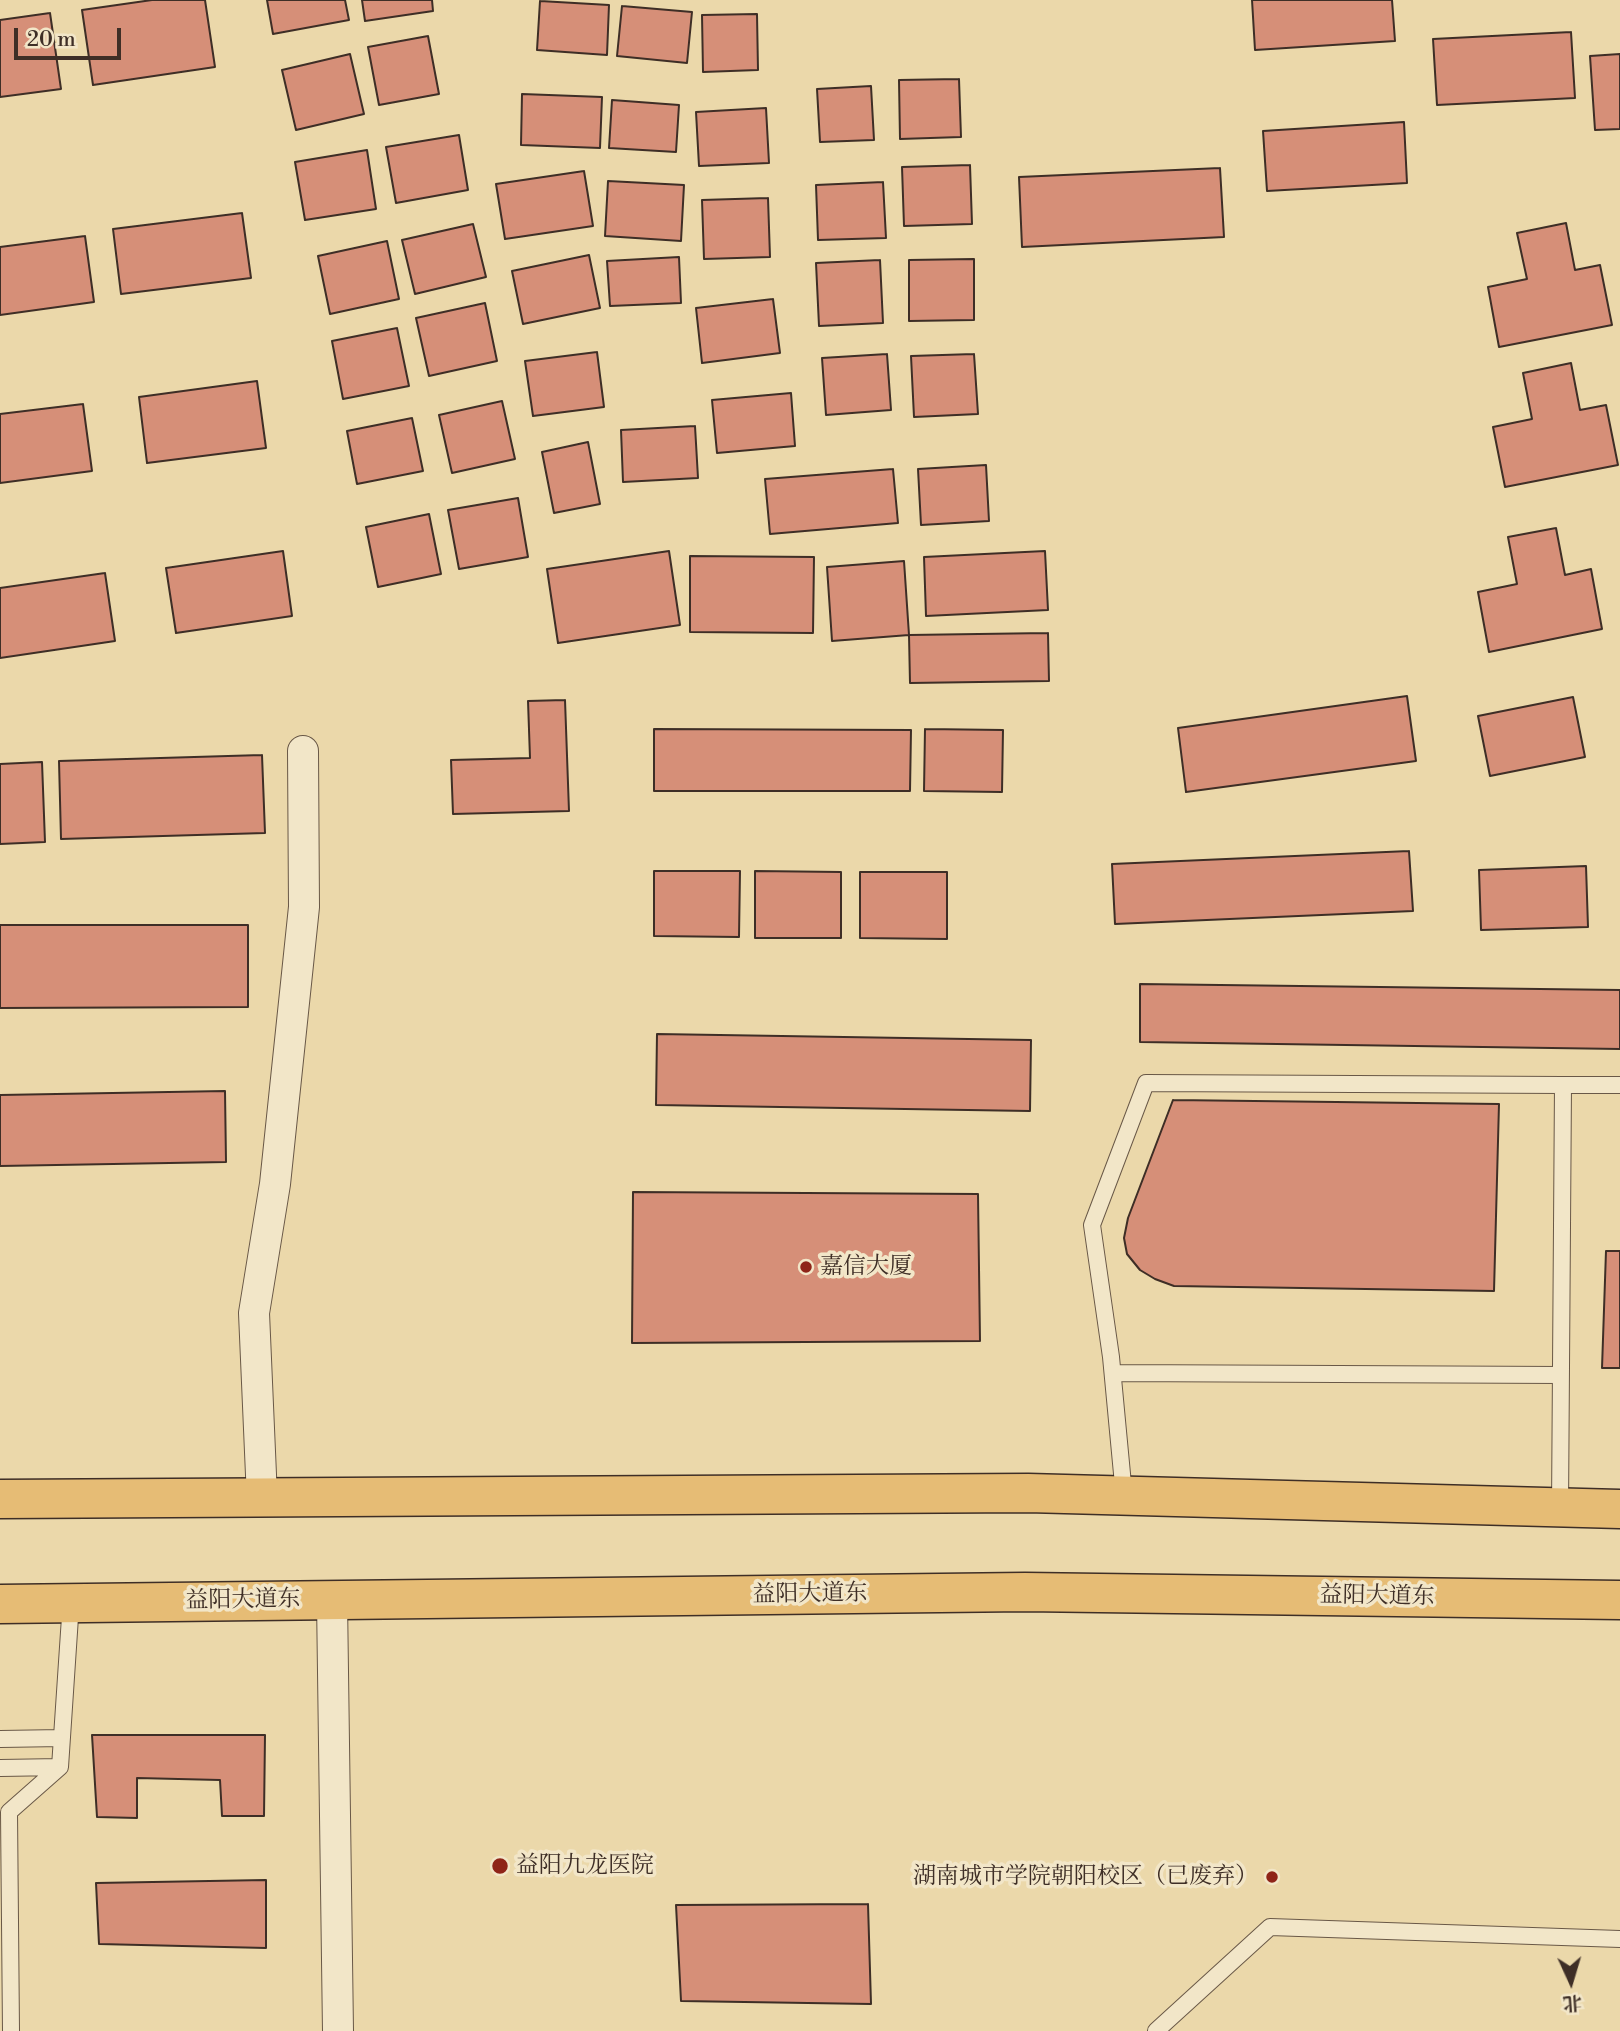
<!DOCTYPE html>
<html>
<head>
<meta charset="utf-8">
<style>
	body { margin:0 }
	#map { position:relative; width:1620px; height:2031px; overflow:hidden; background:#ebd8aa; font-family:"Libre Bodoni","Noto Serif SC",serif }
	canvas { display:block }
	.north { position:absolute; left:1536px; top:1947px; width:70px; height:70px; -webkit-text-stroke:5px #f2e6c8; paint-order:stroke; rotate:176deg; font-size:19px; font-weight:700; line-height:28px; text-align:center; color:#3e2e26 }
	.north::after { content:''; display:block; margin:auto; width:24px; height:32px; background:#3e2e26; clip-path:polygon(50% 0,100% 100%,50% 72%,0 100%) }
	.scale { position:absolute; left:14px; top:28px; width:107px; height:32px; box-sizing:border-box; border:4px solid #3e2e26; border-top:0; padding-left:9px; font-size:21px; line-height:24px; white-space:nowrap; color:#3e2e26; -webkit-text-stroke:5px #f2e6c8; paint-order:stroke }
</style>
</head>
<body>
<div id="map">
<canvas width="1620" height="2031"></canvas>
<div class="north">北</div>
<div class="scale">20 m</div>
</div>
<script>
const ctx = document.querySelector('canvas').getContext('2d');
ctx.lineJoin = 'round';
function paint(path, color) {
  ctx.fillStyle = color;
  ctx.fill(path, 'evenodd');
}
function toPath(rows) {
  const path = new Path2D();
  for (const r of rows) {
    path.moveTo(r[0], r[1]);
    for (let i = 2; i < r.length; i += 2) path.lineTo(r[i], r[i + 1]);
  }
  return path;
}
function stroke(path, color, width, dash) {
  ctx.strokeStyle = color;
  ctx.lineWidth = width;
  ctx.lineCap = dash ? 'butt' : 'round';
  ctx.setLineDash(dash || []);
  ctx.stroke(path);
}
function label(font, color, halo, rows, align = 'center') {
  ctx.font = font + ' "Libre Bodoni","Noto Serif SC",serif';
  ctx.lineWidth = 7;
  ctx.setLineDash([]);
  ctx.textBaseline = 'middle';
  ctx.strokeStyle = halo;
  ctx.fillStyle = color;
  for (const [text, x, y, turn = 0] of rows) {
    ctx.save();
    ctx.translate(x, y);
    ctx.rotate((+turn || 0) * Math.PI / 180);
    ctx.textAlign = isNaN(turn) ? turn : align;
    if (halo) ctx.strokeText(text, 0, 0);
    ctx.fillText(text, 0, 0);
    ctx.restore();
  }
}
const building = toPath([
	[152,0,205,0,215,67,93,85,82,10,152,0],
	[267,0,345,0,349,20,273,34,267,0],
	[362,0,432,0,433,11,365,21,362,0],
	[1252,0,1392,0,1395,41,1255,50,1252,0],
	[540,1,609,5,607,55,537,50,540,1],
	[622,6,692,12,687,63,617,56,622,6],
	[50,13,61,89,0,97,0,20,50,13],
	[757,14,758,70,703,72,702,15,757,14],
	[1571,32,1575,98,1437,105,1433,39,1571,32],
	[428,36,439,94,379,105,368,47,428,36],
	[350,54,364,114,296,130,282,70,350,54],
	[1620,54,1620,129,1595,130,1590,56,1620,54],
	[959,79,961,137,900,139,899,80,959,79],
	[871,86,874,140,820,142,817,89,871,86],
	[522,94,602,97,600,148,521,145,522,94],
	[612,100,679,105,676,152,609,148,612,100],
	[766,108,769,163,699,166,696,112,766,108],
	[1404,122,1407,183,1267,191,1263,131,1404,122],
	[459,135,468,190,396,203,386,147,459,135],
	[367,150,376,209,305,220,295,162,367,150],
	[970,165,972,224,904,226,902,167,970,165],
	[1220,168,1224,237,1022,247,1019,177,1220,168],
	[584,171,593,226,505,239,496,184,584,171],
	[608,181,684,185,681,241,605,236,608,181],
	[883,182,886,238,818,240,816,185,883,182],
	[768,198,770,257,704,259,702,200,768,198],
	[242,213,251,278,121,294,113,229,242,213],
	[1566,223,1575,270,1600,265,1612,325,1499,347,1488,287,1527,279,1517,233,1566,223],
	[473,224,486,277,415,294,402,240,473,224],
	[85,236,94,302,0,315,0,247,85,236],
	[387,241,399,299,330,314,318,256,387,241],
	[589,255,600,308,523,324,512,271,589,255],
	[679,257,681,303,610,306,607,261,679,257],
	[974,259,974,320,909,321,909,260,974,259],
	[880,260,883,323,819,326,816,263,880,260],
	[773,299,780,353,702,363,696,308,773,299],
	[485,303,497,361,429,376,416,318,485,303],
	[397,328,409,386,343,399,332,341,397,328],
	[597,352,604,407,533,416,525,361,597,352],
	[887,354,891,410,826,415,822,358,887,354],
	[974,354,978,414,914,417,911,356,974,354],
	[1571,363,1580,410,1606,405,1618,465,1505,487,1493,427,1532,419,1523,373,1571,363],
	[257,381,266,448,147,463,139,397,257,381],
	[791,393,795,446,717,453,712,400,791,393],
	[502,401,515,459,452,473,439,415,502,401],
	[83,404,92,471,0,483,0,414,83,404],
	[412,418,423,471,357,484,347,431,412,418],
	[695,426,698,478,623,482,621,430,695,426],
	[588,442,600,504,554,513,542,452,588,442],
	[986,465,989,521,921,525,918,469,986,465],
	[893,469,898,523,770,534,765,479,893,469],
	[518,498,528,557,459,569,448,510,518,498],
	[429,514,441,574,378,587,366,527,429,514],
	[1556,528,1565,575,1591,569,1602,629,1489,652,1478,592,1517,584,1508,537,1556,528],
	[283,551,292,616,176,633,166,568,283,551],
	[669,551,680,625,558,643,547,569,669,551],
	[1045,551,1048,610,926,616,924,557,1045,551],
	[690,556,814,557,813,633,690,632,690,556],
	[904,561,909,635,832,641,827,567,904,561],
	[105,573,115,641,0,658,0,588,105,573],
	[1048,633,1049,681,910,683,909,635,1048,633],
	[1407,696,1416,761,1186,792,1178,728,1407,696],
	[1573,697,1585,757,1490,776,1478,716,1573,697],
	[565,700,569,811,453,814,451,760,530,758,528,701,565,700],
	[654,729,911,730,910,791,654,791,654,729],
	[925,729,1003,730,1002,792,924,791,925,729],
	[262,755,265,833,61,839,59,761,262,755],
	[42,762,45,842,0,844,0,764,42,762],
	[1409,851,1413,911,1115,924,1112,864,1409,851],
	[1586,866,1588,927,1481,930,1479,870,1586,866],
	[654,871,740,871,739,937,654,936,654,871],
	[755,871,841,872,841,938,755,938,755,871],
	[860,872,947,872,947,939,860,938,860,872],
	[0,925,248,925,248,1007,0,1008,0,925],
	[1140,984,1620,990,1620,1049,1140,1042,1140,984],
	[657,1034,1031,1040,1030,1111,656,1105,657,1034],
	[225,1091,226,1162,0,1166,0,1095,225,1091],
	[1173,1100,1499,1104,1494,1291,1174,1286,1155,1279,1140,1270,1127,1254,1124,1238,1128,1218,1173,1100],
	[633,1192,978,1194,980,1341,632,1343,633,1192],
	[1606,1251,1620,1251,1620,1368,1602,1368,1606,1251],
	[92,1735,265,1735,264,1816,222,1816,220,1780,137,1778,137,1818,97,1817,92,1735],
	[266,1880,266,1948,99,1944,96,1883,266,1880],
	[868,1904,871,2004,681,2001,676,1905,868,1904]
]);
paint(building, '#d68f78');
stroke(building, '#3e2e26', 2);
const service = toPath([
	[1113,1373,1561,1375],
	[1124,1495,1111,1357,1092,1225,1146,1083,1563,1085],
	[1560,1507,1563,1085,1620,1085],
	[0,1739,62,1738],
	[0,1768,60,1767],
	[11,2031,9,1812,60,1767,71,1602],
	[1156,2031,1270,1927,1620,1939]
]);
const minor = toPath([
	[262,1498,254,1313,275,1184,304,907,303,751],
	[332,1600,338,2031]
]);
const primary = toPath([
	[0,1499,1028,1493,1620,1509],
	[0,1604,1025,1592,1620,1600]
]);
stroke(service, '#695847', 18);
stroke(minor, '#695847', 32);
stroke(primary, '#3e2e26', 41);
stroke(service, '#f2e6c8', 16);
stroke(minor, '#f2e6c8', 30);
stroke(primary, '#e6bc75', 38);
for (const [x, y, r, color] of [
	[806,1267,7,"#8f2418"],
	[500,1866,9,"#8f2418"],
	[1272,1877,7,"#8f2418"]
]) {
  const dot = new Path2D();
  dot.arc(x, y, r, 0, 2 * Math.PI);
  ctx.fillStyle = color;
  ctx.fill(dot);
  stroke(dot, '#f2e6c8', 2.5);
}
label('23px', '#3e2e26', '#f2e6c8', [
	["嘉信大厦",820,1267],
	["益阳九龙医院",516,1866],
	["湖南城市学院朝阳校区（已废弃）",1258,1877,"right"]
], 'left');
label('23px', '#3e2e26', '#f2e6c8', [
	["益阳大道东",810,1595,-1],
	["益阳大道东",1377,1597,1],
	["益阳大道东",243,1601,-1]
]);
</script>
</body>
</html>
